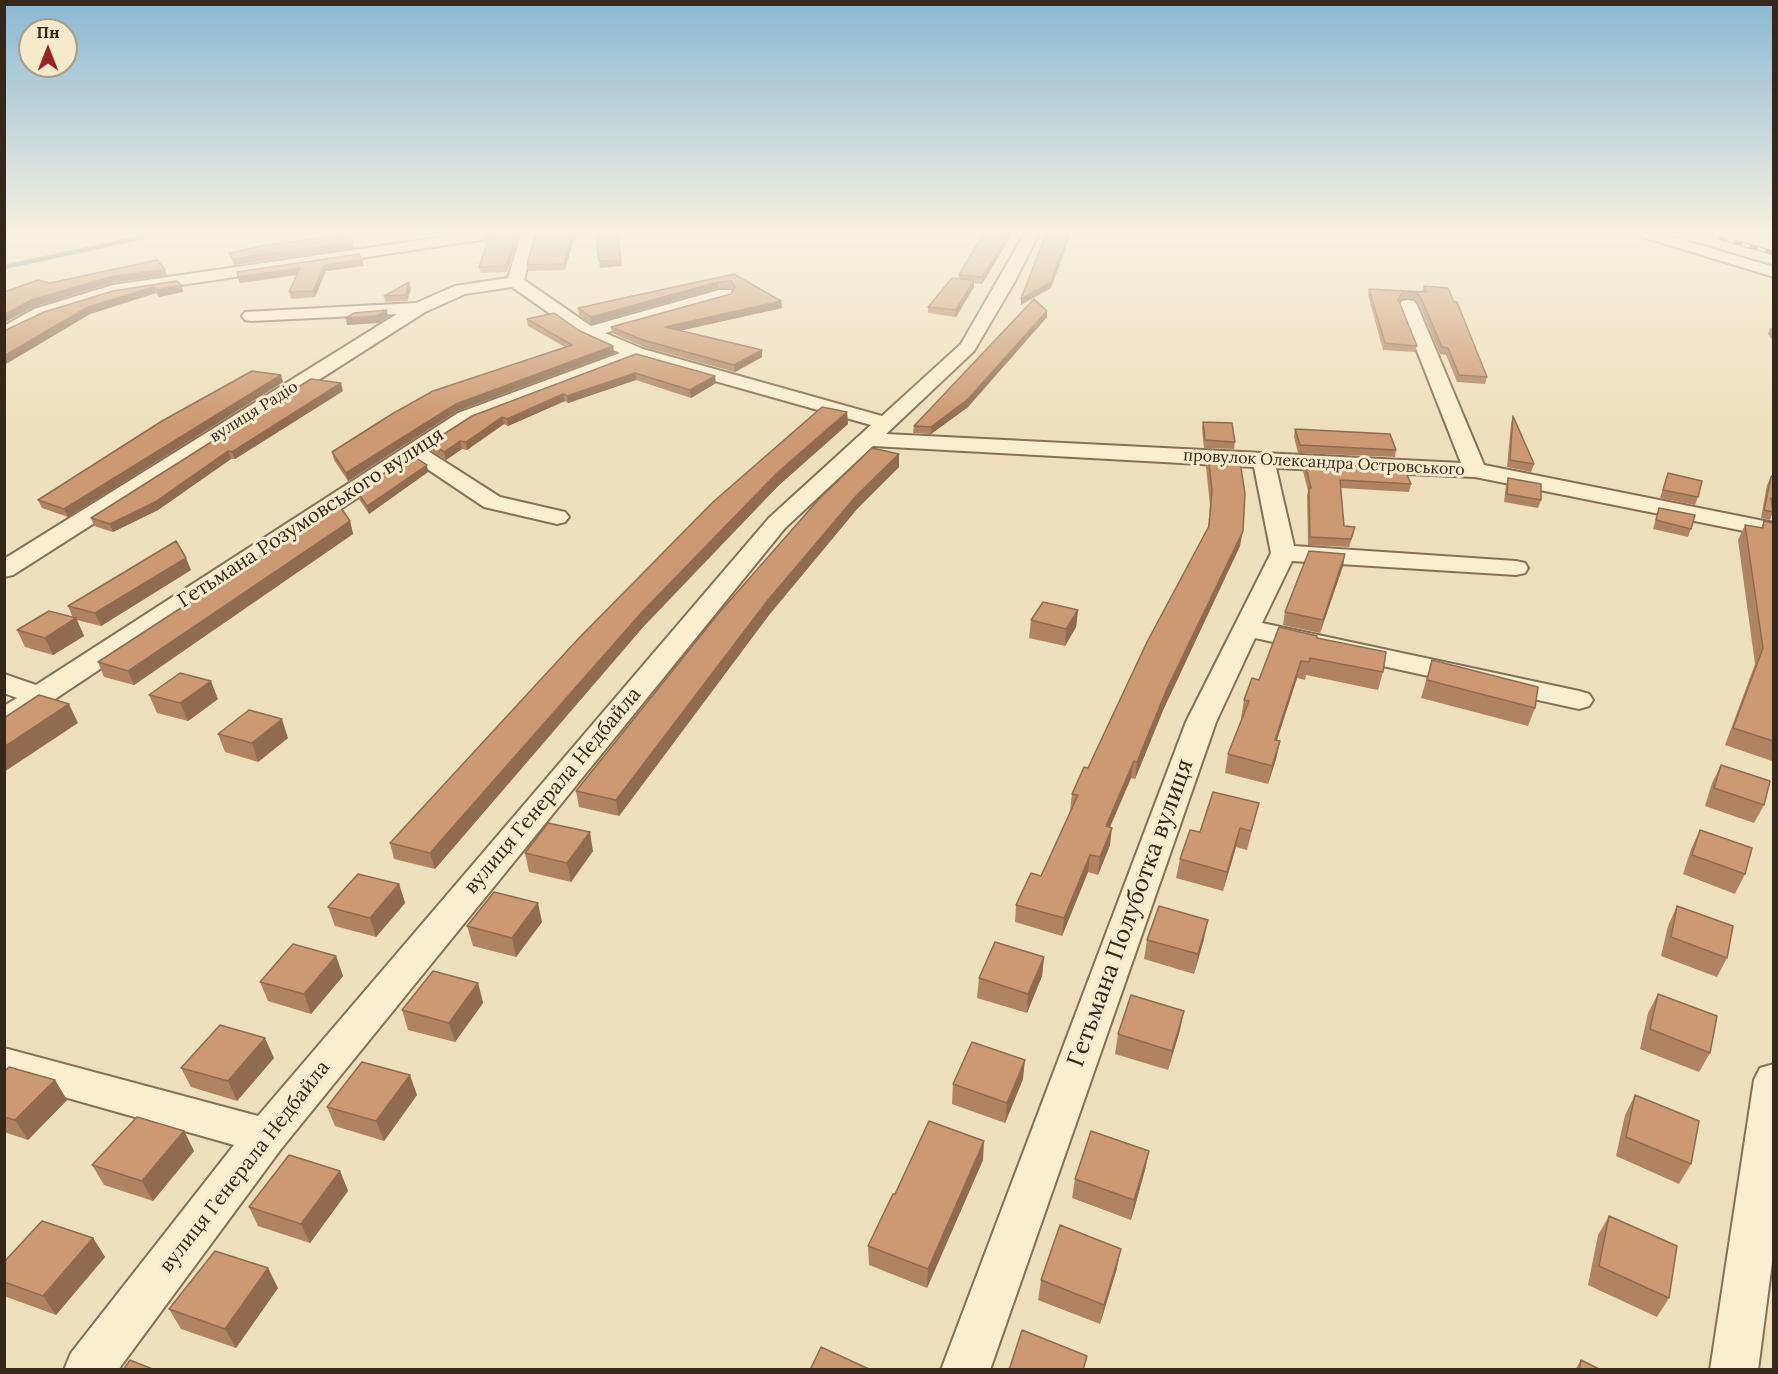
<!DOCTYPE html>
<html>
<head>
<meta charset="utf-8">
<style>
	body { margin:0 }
	#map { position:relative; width:1778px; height:1374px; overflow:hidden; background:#eee0bd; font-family:Lora,serif }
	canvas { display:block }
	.frame { position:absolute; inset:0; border:6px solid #35281b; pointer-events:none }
	.north { position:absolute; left:18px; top:18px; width:60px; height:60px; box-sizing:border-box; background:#f6eacd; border:2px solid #a99c86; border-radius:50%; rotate:0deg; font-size:16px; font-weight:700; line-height:24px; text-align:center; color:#35281b }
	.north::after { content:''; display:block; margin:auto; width:21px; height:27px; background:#962625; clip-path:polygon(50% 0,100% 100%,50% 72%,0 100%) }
</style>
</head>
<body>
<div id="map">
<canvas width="1778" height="1374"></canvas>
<div class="frame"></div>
<div class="north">Пн</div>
</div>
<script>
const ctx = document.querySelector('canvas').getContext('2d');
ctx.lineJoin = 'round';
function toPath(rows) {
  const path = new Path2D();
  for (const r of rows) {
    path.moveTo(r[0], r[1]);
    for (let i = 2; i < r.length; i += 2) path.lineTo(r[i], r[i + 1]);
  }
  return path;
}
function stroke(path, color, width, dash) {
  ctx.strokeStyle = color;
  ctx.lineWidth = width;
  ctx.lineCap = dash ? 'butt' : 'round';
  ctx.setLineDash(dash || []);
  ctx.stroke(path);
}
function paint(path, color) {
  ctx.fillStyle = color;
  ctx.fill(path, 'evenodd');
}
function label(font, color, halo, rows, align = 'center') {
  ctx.font = font + ' Lora,serif';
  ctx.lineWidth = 6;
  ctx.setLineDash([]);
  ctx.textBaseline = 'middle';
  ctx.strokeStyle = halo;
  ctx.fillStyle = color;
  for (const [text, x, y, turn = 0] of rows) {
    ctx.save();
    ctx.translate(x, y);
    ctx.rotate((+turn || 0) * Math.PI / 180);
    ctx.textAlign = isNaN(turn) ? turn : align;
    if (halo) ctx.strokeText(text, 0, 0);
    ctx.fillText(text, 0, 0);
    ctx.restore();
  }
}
stroke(toPath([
	[4,267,172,231]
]), '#688d84', 4.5);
const street = toPath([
	[484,231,520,231,513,235,115,295,46,317,4,339,4,326,34,309,113,285,484,231],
	[522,231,536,231,524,280,591,326,719,290,731,290,733,294,731,298,605,333,643,349,882,416,961,344,1026,231,1040,231,1015,281,974,351,886,434,1461,463,1399,305,1402,301,1408,300,1414,301,1417,305,1484,465,1774,523,1774,537,1475,477,1276,468,1294,546,1516,561,1525,563,1528,568,1525,573,1516,575,1292,561,1262,623,1579,691,1589,694,1593,700,1589,706,1579,709,1255,638,1216,722,990,1370,941,1370,1186,722,1271,553,1254,467,873,446,785,528,281,1149,118,1370,64,1370,71,1353,234,1145,4,1080,4,1048,258,1116,769,518,871,425,637,359,472,421,428,451,500,497,565,512,569,517,565,522,557,524,484,507,414,460,49,703,14,725,4,728,4,706,17,698,4,693,4,674,36,685,458,413,620,353,582,336,512,287,465,294,425,312,13,575,4,577,4,559,397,314,251,321,245,320,242,316,245,312,416,303,455,286,508,278,522,231],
	[1631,231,1653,231,1774,267,1774,277,1633,234,1631,231],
	[1774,1064,1774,1247,1758,1370,1710,1370,1754,1080,1760,1068,1774,1064]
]);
stroke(street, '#867056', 4);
paint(street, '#f9eed0');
const rail = toPath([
	[1696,231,1774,253]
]);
stroke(rail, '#35281b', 4.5);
stroke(rail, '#f6eacd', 3, [8]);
paint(toPath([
	[536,231,576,231,565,270,528,271,527,265],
	[985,231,1014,231,982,284,974,283,974,287,956,317,928,313,928,307,959,279,959,275],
	[519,234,507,272,481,273,479,267,487,245,484,242,483,236],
	[364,266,326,271,315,297,291,299,289,292,297,275,240,283,237,272],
	[734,274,781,301,782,308,679,331,762,350,762,357,735,372,644,347,612,333,611,327,731,294,733,290,731,288,718,288,591,324,579,315,578,308],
	[181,285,183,292,159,297,156,293,90,314,4,365,4,331,113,291],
	[1424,286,1487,377,1485,384,1457,382,1446,355,1440,354,1419,304,1414,299,1402,299,1399,302,1417,346,1415,352,1383,350,1368,295,1369,289,1422,292],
	[411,289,407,301,385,302,384,296],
	[1047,317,968,407,931,434,913,433,914,426],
	[527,319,580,331,613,346,614,353,457,411,348,481,334,460,332,452,565,347,528,326],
	[1770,328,1773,328,1773,341,1768,334],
	[636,354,716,383,691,398,636,380,568,403,565,401,508,426,504,424,467,450,462,449,446,460,432,451,430,443],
	[283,382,68,517,42,508,38,500],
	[343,391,235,459,231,459,158,510,113,532,94,526,91,518],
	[847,412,848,424,778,486,644,626,435,869,394,859,390,843],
	[1513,416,1534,464,1531,472,1507,467,1511,424],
	[1203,422,1235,442,1234,449,1204,448,1202,429],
	[1295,429,1396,450,1395,457,1298,453,1294,437],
	[1208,453,1240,546,1164,708,1135,779,1131,778,1110,827,1110,845,1098,875,1088,872,1062,936,1015,922,1016,905,1041,876,1071,811,1070,811,1072,794,1088,768,1208,528,1210,505,1206,467],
	[899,454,899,467,857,509,769,615,619,816,579,807,576,791],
	[1305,464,1411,484,1409,492,1341,488,1344,526,1353,535,1349,547,1308,545,1307,496,1308,491,1303,471],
	[428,472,369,514,359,499,357,491],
	[1668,473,1698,497,1695,505,1660,498],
	[1773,475,1773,508,1773,507,1773,512,1770,520,1761,518,1767,485,1771,477],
	[1508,478,1541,500,1538,508,1504,502,1506,485],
	[1659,508,1691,529,1688,537,1653,529],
	[350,521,353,534,134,685,104,677,98,662],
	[1764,521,1773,523,1773,757,1772,761,1725,745,1755,664,1738,540,1745,525,1761,528],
	[1345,554,1343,566,1320,633,1283,625,1285,612],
	[191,570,101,626,77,620,84,636,53,655,25,647,17,630,73,618,68,606],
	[1078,610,1076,627,1065,646,1029,638,1031,620],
	[1317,638,1383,672,1378,690,1306,675,1305,680,1297,678,1277,740,1280,741,1276,759,1268,784,1225,773,1228,754,1242,718,1241,718,1244,700,1259,680],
	[1432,660,1535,708,1528,726,1421,698],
	[149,695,218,699,188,721,157,713],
	[218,734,288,738,258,762,225,752],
	[1721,765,1764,805,1754,823,1705,806,1712,783],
	[1259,803,1247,850,1236,847,1223,891,1176,878,1180,859,1200,832],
	[1700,830,1745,874,1735,894,1683,874,1691,849],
	[593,851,571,882,529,872,525,853],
	[399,884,405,903,376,937,335,926,328,907],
	[1677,906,1727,958,1717,977,1661,956,1668,926],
	[542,922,516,957,473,946,467,926],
	[1204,939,1194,974,1144,959,1147,940],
	[336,956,343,976,311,1014,268,1001,260,982],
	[1044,957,1042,976,1027,1013,977,998,979,978],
	[478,983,483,1003,455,1042,408,1030,402,1010],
	[1658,994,1710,1053,1699,1072,1640,1049,1648,1013],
	[1180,1030,1168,1070,1115,1054,1118,1034],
	[274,1058,237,1101,191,1087,181,1068],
	[4,1072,55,1080,67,1100,28,1140,4,1132],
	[1023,1079,1005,1123,952,1104,953,1084],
	[417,1095,384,1141,335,1126,327,1107],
	[1635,1095,1691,1164,1679,1184,1616,1156,1625,1115],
	[184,1131,194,1151,153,1201,104,1185,92,1165],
	[1149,1151,1145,1170,1131,1220,1072,1198,1075,1179],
	[983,1160,927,1288,869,1265,868,1246,895,1194],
	[340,1171,348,1191,310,1243,258,1226,249,1207],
	[1609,1216,1669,1298,1657,1317,1588,1285,1598,1235],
	[93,1238,105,1257,56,1315,4,1296,4,1262],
	[1117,1268,1100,1324,1038,1300,1041,1280],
	[278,1288,236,1348,181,1329,169,1309],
	[1581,1360,1601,1370,1575,1370]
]), '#b08462');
paint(toPath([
	[517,231,518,231,519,234,507,272,506,266],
	[573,231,576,231,565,270,564,264],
	[1011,231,1014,231,982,284,982,277],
	[1070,231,1072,231,1051,288,1021,305,1021,299],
	[353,242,354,248,234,265,232,259],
	[362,260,364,266,326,271,315,297,313,291,324,265],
	[621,260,622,266,600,268,599,261],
	[300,268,302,274,240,283,238,277],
	[165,269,167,275,112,283,33,307,4,323,4,315,31,300,110,277],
	[974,280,974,287,956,317,956,310],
	[409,282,411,289,407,301,406,295],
	[718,282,718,288,591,324,591,317],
	[181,285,183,292,159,297,157,290],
	[154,287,156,293,90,314,4,365,4,356,88,307],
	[781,301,782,308,665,334,665,327],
	[387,310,388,317,379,323,347,325,346,318],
	[1047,311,1047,317,968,407,931,434,931,427],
	[613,346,614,353,457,411,348,481,346,473,456,404],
	[762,350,762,357,735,372,734,365],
	[635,373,636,380,568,403,567,396],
	[281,375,283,382,68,517,64,509],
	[715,376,716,383,691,398,690,390],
	[341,383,343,391,235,459,232,452],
	[563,394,565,401,508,426,507,419],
	[847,412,848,424,778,486,644,626,435,869,430,853,642,612,777,473],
	[502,417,504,424,467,450,466,442],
	[460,441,462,449,446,460,444,452],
	[228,451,231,459,158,510,113,532,110,524],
	[899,454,899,467,857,509,769,615,619,816,616,800,768,600,857,495],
	[427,465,428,472,369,514,367,506],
	[350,521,353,534,134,685,128,671],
	[1243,531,1240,546,1164,708,1135,779,1137,762,1166,691],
	[1345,554,1343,566,1320,633,1323,620],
	[186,558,191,570,101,626,95,613],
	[1078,610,1076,627,1065,646,1066,629],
	[76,618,84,636,53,655,45,638],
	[1301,661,1297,678,1271,758,1275,740],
	[211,681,218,699,188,721,180,703],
	[69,704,78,723,4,772,4,747],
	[282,719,288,738,258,762,252,743],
	[1280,741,1276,759,1268,784,1272,766],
	[1134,761,1131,778,1103,843,1106,826],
	[1112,828,1110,845,1098,875,1100,857],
	[1240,828,1236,847,1223,891,1227,872],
	[590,832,593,851,571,882,567,863],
	[1090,855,1088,872,1062,936,1064,918],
	[399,884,405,903,376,937,370,918],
	[538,903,542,922,516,957,512,938],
	[1208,920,1204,939,1194,974,1198,954],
	[336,956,343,976,311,1014,304,994],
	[1044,957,1042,976,1027,1013,1028,994],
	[478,983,483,1003,455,1042,449,1023],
	[1184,1011,1180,1030,1168,1070,1172,1051],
	[265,1038,274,1058,237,1101,228,1081],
	[1025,1060,1023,1079,1005,1123,1007,1103],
	[410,1075,417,1095,384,1141,376,1121],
	[55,1080,67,1100,28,1140,15,1120],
	[184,1131,194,1151,153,1201,142,1181],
	[984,1141,983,1160,927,1288,928,1269],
	[1149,1151,1145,1170,1131,1220,1134,1200],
	[340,1171,348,1191,310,1243,301,1224],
	[93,1238,105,1257,56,1315,43,1296],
	[1121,1249,1117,1268,1100,1324,1104,1305],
	[268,1268,278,1288,236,1348,225,1329]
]), '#906b50');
const building = toPath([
	[507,231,517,231,506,266,479,267,488,241,483,236,507,231],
	[536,231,573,231,564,264,527,265,536,231],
	[596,231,617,231,621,260,599,261,596,231],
	[985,231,1011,231,982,277,959,275,985,231],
	[1047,231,1070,231,1051,282,1021,299,1047,231],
	[348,234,353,242,232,259,229,253,266,245,348,234],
	[359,254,362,260,324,265,313,291,289,292,300,268,238,277,237,272,359,254],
	[157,260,165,269,110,277,31,300,4,315,4,290,7,291,38,280,50,283,157,260],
	[734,274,781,301,665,327,762,350,734,365,643,340,611,327,731,294,735,287,731,281,718,282,591,317,578,308,734,274],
	[952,278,974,280,956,310,928,307,952,278],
	[177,281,181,285,157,290,154,287,88,307,4,356,4,331,44,312,113,291,177,281],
	[409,282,406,295,384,296,388,294,409,282],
	[1424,286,1448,288,1454,302,1457,302,1487,377,1459,375,1448,348,1442,347,1421,298,1416,292,1403,292,1398,299,1417,346,1385,343,1369,289,1426,292,1424,286],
	[1034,299,1047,311,968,399,931,427,914,426,1034,299],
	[387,310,377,316,346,318,354,313,387,310],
	[554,313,580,331,613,346,456,404,346,473,332,452,392,414,433,391,572,345,527,319,554,313],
	[636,354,715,376,690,390,635,373,567,396,563,394,507,419,502,417,466,442,460,441,444,452,430,443,472,416,636,354],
	[252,371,281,375,64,509,38,500,162,421,252,371],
	[311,379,341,383,232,452,228,451,155,502,110,524,91,518,311,379],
	[822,407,847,412,777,473,642,612,430,853,390,843,579,638,713,502,822,407],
	[1513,416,1534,464,1510,460,1513,416],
	[1203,422,1232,423,1235,442,1205,440,1203,422],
	[1295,429,1390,434,1396,450,1300,445,1295,429],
	[872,448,899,454,857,495,768,600,616,800,576,791,718,614,819,499,872,448],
	[1208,453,1239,454,1245,494,1243,531,1166,691,1137,762,1134,761,1106,826,1112,828,1100,857,1090,855,1064,918,1016,905,1031,873,1041,876,1078,795,1072,794,1084,767,1088,768,1147,642,1209,526,1212,491,1208,453],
	[412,455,427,465,367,506,357,491,412,455],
	[1305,464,1404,468,1411,484,1340,480,1344,526,1355,527,1351,539,1310,537,1309,488,1311,488,1305,464],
	[1668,473,1702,481,1698,497,1663,490,1668,473],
	[1773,475,1773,499,1771,498,1773,512,1764,510,1771,477,1773,475],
	[1508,478,1541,484,1541,500,1507,494,1508,478],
	[339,505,350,521,128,671,98,662,339,505],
	[1659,508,1695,515,1691,529,1656,520,1659,508],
	[1764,521,1773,523,1773,741,1733,728,1763,648,1745,525,1763,528,1764,521],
	[176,541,186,558,95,613,68,606,176,541],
	[1309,551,1345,554,1323,620,1285,612,1309,551],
	[1043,602,1078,610,1066,629,1031,620,1043,602],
	[49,611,76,618,45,638,17,630,49,611],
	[1279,627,1317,636,1317,638,1386,652,1383,672,1310,658,1309,662,1301,661,1275,740,1280,741,1272,766,1228,754,1249,701,1244,700,1252,678,1259,680,1279,627],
	[1432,660,1538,687,1535,708,1427,680,1432,660],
	[180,673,211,681,180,703,149,695,180,673],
	[39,695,69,704,4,747,4,718,39,695],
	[249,710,282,719,252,743,218,734,249,710],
	[1721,765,1770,781,1764,805,1714,788,1721,765],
	[1213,792,1259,803,1251,831,1240,828,1227,872,1180,859,1190,830,1200,832,1213,792],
	[548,823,590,832,567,863,525,853,548,823],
	[1700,830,1752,848,1745,874,1692,855,1700,830],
	[358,874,399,884,370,918,328,907,358,874],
	[494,892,538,903,512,938,467,926,494,892],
	[1159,906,1208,920,1198,954,1147,940,1159,906],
	[1677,906,1733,926,1727,958,1671,937,1677,906],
	[995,942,1044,957,1028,994,979,978,995,942],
	[293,944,336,956,304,994,260,982,293,944],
	[433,971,478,983,449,1023,402,1010,433,971],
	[1658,994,1717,1016,1710,1053,1650,1029,1658,994],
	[1131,995,1184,1011,1172,1051,1118,1034,1131,995],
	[220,1025,265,1038,228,1081,181,1068,220,1025],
	[972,1042,1025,1060,1007,1103,953,1084,972,1042],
	[362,1062,410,1075,376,1121,327,1107,362,1062],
	[9,1067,55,1080,15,1120,4,1117,4,1072,9,1067],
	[1635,1095,1699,1121,1691,1164,1626,1137,1635,1095],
	[137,1117,184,1131,142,1181,92,1165,137,1117],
	[929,1121,984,1141,928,1269,868,1246,893,1194,895,1194,929,1121],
	[1091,1131,1149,1151,1134,1200,1075,1179,1091,1131],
	[289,1155,340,1171,301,1224,249,1207,289,1155],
	[1609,1216,1677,1246,1669,1298,1599,1266,1609,1216],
	[42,1221,93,1238,43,1296,4,1282,4,1262,42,1221],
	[1060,1225,1121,1249,1104,1305,1041,1280,1060,1225],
	[215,1251,268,1268,225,1329,169,1309,215,1251],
	[1022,1330,1087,1356,1083,1370,1009,1370,1022,1330],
	[821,1347,871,1370,810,1370,821,1347],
	[130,1360,155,1370,123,1370,130,1360],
	[1581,1360,1601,1370,1579,1370,1581,1360]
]);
paint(building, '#cd9972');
stroke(building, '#906b50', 1.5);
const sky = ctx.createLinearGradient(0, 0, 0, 423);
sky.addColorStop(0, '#8bb8d4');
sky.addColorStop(0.55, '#f7f1e1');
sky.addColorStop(1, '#f7f1e100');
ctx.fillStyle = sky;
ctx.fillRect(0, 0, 1778, 423);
label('16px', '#35281b', '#f6eacd', [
	["вулиця Радіо",254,412,-32],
	["провулок Олександра Островського",1324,463,3]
]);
label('20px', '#35281b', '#f6eacd', [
	["Гетьмана Розумовського вулиця",311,518,-33],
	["вулиця Генерала Недбайла",553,791,-50],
	["вулиця Генерала Недбайла",245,1167,-52]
]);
label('24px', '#35281b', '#f6eacd', [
	["Гетьмана Полуботка вулиця",1131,913,-70]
]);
</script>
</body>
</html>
